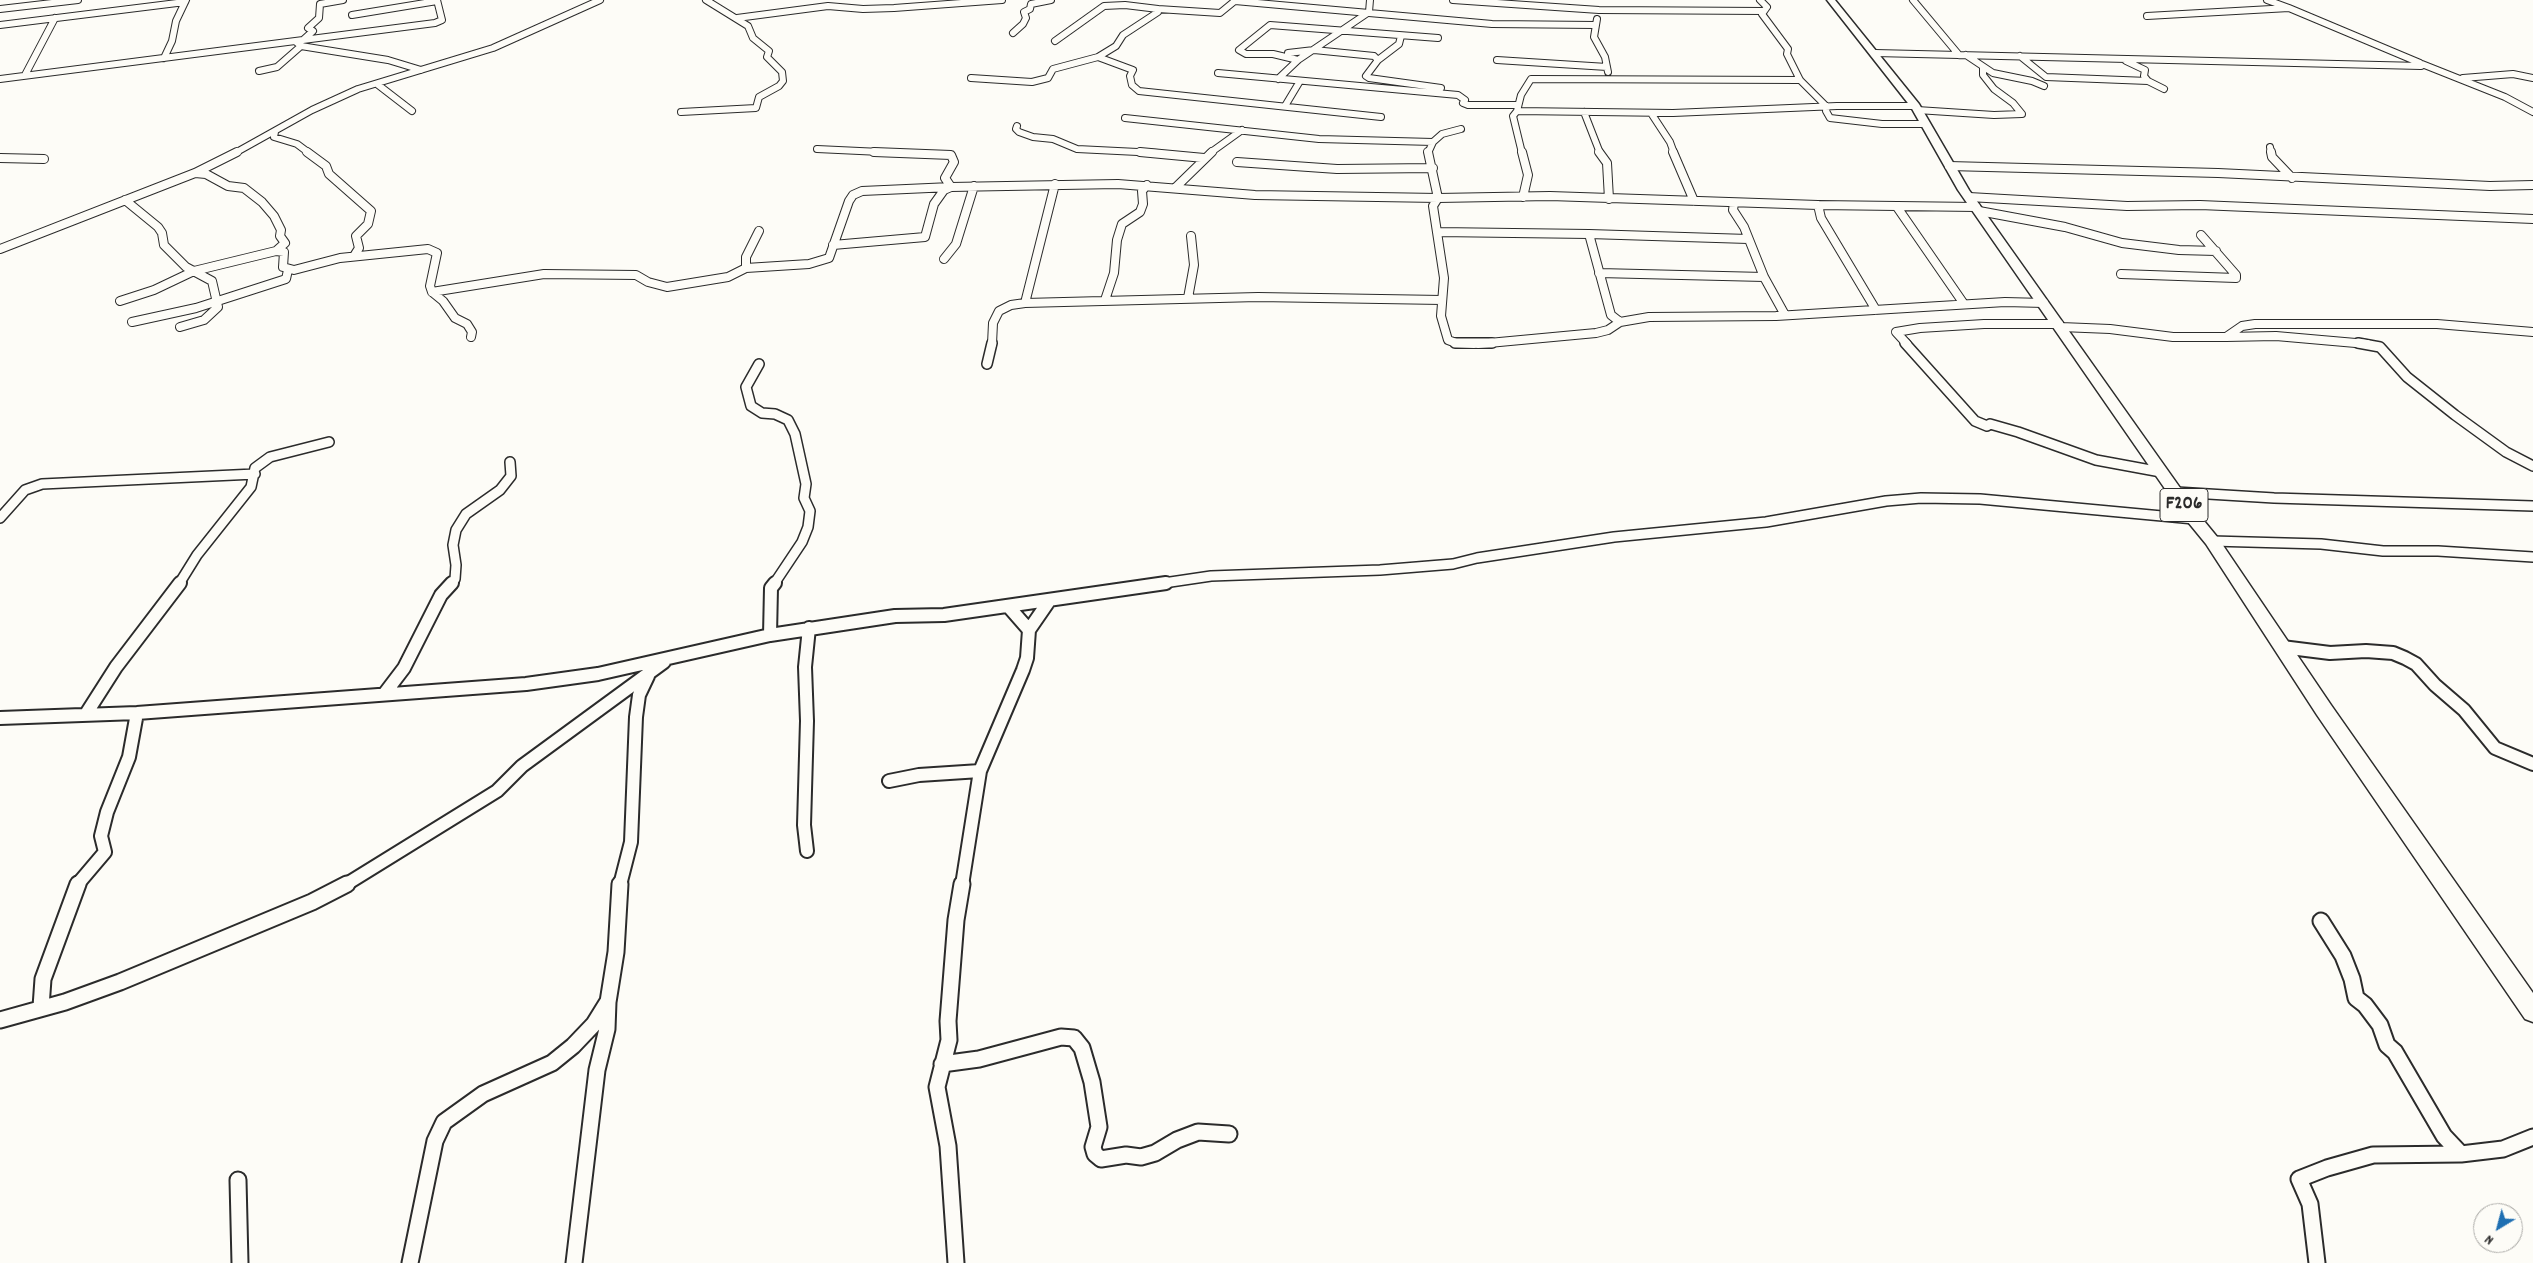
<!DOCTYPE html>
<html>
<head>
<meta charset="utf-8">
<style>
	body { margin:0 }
	#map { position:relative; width:2533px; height:1263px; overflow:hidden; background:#fdfcf7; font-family:Dekko,sans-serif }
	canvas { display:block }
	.north { position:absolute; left:2473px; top:1203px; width:50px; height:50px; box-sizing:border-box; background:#fdfcf7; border:1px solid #a9a8a5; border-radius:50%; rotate:217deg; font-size:14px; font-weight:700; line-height:20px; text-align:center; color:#2b2b2b }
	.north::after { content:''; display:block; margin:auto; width:18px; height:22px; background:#1f6fb2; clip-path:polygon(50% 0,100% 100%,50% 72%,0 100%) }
</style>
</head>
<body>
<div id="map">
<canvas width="2533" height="1263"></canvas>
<div class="north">N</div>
</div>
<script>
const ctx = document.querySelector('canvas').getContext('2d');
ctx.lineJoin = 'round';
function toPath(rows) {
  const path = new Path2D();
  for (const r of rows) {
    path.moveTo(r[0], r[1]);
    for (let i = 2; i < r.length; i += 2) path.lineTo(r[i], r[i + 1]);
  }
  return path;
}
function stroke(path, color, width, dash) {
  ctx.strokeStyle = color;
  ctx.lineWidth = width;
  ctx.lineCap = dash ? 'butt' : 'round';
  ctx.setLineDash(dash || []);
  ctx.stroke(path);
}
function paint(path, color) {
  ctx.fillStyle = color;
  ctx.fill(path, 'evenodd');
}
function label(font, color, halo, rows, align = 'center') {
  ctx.font = font + ' Dekko,sans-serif';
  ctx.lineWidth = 4.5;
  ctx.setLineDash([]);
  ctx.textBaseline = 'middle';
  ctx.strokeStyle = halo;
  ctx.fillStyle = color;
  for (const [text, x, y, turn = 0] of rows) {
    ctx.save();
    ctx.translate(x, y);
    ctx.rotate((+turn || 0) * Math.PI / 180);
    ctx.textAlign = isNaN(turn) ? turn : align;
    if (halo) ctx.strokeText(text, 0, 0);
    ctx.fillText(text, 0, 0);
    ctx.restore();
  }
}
const minorFar4 = toPath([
	[1453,0,1599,10,1764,11],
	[1760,0,1767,7,1762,14,1788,49,1787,54,1800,80,1827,107,1826,111,1830,118,1882,124,1925,124],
	[1913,0,1959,55],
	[1235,1,1492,24,1595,25],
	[0,9,78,0],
	[1158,9,1220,13,1236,0],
	[352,15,437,1],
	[2147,16,2289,8,2267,0],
	[737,18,828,6,863,9,894,8,1002,0],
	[1597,19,1594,37,1605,57,1608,72],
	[0,25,185,2],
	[1013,33,1023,24,1026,18,1024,12,1030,9,1031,4,1051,0],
	[303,40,313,31,308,28,319,18,320,4,343,0],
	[1055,41,1104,6,1125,5,1158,9,1158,12,1123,35,1116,46,1098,57,1133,70,1130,76,1132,85,1139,91,1381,117],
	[301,46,388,60,421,70],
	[1288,53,1314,50,1374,56,1378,60,1366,76,1369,78,1441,88],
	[1875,53,2421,66,2420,63,2289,8],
	[1966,55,1993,73,2032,81,2044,86],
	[2020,56,2046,77,2148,81],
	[164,58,172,41,176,21,186,0],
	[1298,60,1273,54,1246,54,1239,50,1270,25,1438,38],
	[1378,60,1399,44,1401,36],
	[1497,60,1607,67],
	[2126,61,2145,70,2144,76,2148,81,2164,89],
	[2422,64,2505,97,2533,112],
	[259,71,277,67,301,46,296,42],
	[1218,73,1458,95,1465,100,1463,103,1468,105,1517,105],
	[25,75,55,18],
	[971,78,1032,82,1048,78,1053,69,1098,57],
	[2463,78,2513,74,2533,78],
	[0,79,435,23,442,20,437,0],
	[1278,79,1298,60,1369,12,1370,0],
	[377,84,412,111],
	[1285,106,1300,81],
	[1917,110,1994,115,2022,114,2013,103,1994,89,1983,75,1983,68],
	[1517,111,1673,113,1837,106,1915,106],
	[681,112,756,108,759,97,779,86,783,81,782,72,767,57,769,51,753,38,748,26,706,0],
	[1584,112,1600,153],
	[1651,113,1670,142,1674,153],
	[1125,118,1319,139,1433,142],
	[1017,126,1016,129,1019,132,1033,137,1053,139,1077,149,1158,153],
	[275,132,274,137,297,144,309,153],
	[2270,147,2271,153],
	[817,149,902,153],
	[235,153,312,110,358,89,493,48,600,0],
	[1210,153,1242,130],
	[1428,153,1433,142,1442,134,1461,129],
	[1522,153,1513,116,1517,111,1521,95,1531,79,1800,80]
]);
const minorFar3 = toPath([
	[307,152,326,166,329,174,371,211,368,224,356,236,359,248,354,256],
	[874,152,951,155,954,162,945,178,951,187,1118,184,1255,195,1438,198,1550,196,1818,205,1976,207],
	[1140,152,1204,158],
	[1428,152,1438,198,1433,206,1444,278,1441,316,1448,340,1456,343,1474,344],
	[1522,152,1528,175,1523,197],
	[1599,152,1607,163,1609,199],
	[1673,152,1694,201],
	[2271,152,2272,157,2292,178],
	[0,158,44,159],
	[1237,162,1337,169,1433,168],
	[1949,166,2218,173,2490,186,2533,185],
	[195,173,206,174,228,186,244,188,262,202,274,216,281,230,280,236,285,243,276,251],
	[1175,188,1212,152],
	[1969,197,2127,206,2200,205,2533,219],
	[125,200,158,227,162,233,164,245,186,267,212,281,218,307,204,320,180,327],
	[1734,203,1733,210,1744,227,1764,277,1785,315],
	[1818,205,1821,218,1876,310],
	[1897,207,1964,304],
	[1979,211,2065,227,2122,243,2179,250,2216,251],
	[1438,232,1589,234],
	[833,245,925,237,934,204,944,190,951,187],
	[0,249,195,173,237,152],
	[944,259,956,244,974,186],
	[746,268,809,264,829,258,849,201,853,195,862,191,951,187],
	[1599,273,1764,277],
	[2121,274,2236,278,2236,275,2201,235],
	[432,292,544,274,636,275,648,282,667,287,728,277,746,268,746,257,759,231],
	[1188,298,1194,265,1191,236],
	[1105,300,1114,273,1117,240,1122,224,1140,212,1143,204,1142,191,1147,185],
	[120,301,154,290,194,271,276,251,284,252,283,267,294,270,340,258,428,249,437,253,430,286,432,292,443,301,455,318,467,324,472,332,471,337],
	[1025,303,1055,184],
	[132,322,196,308,286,279,288,270],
	[1620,322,1611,315,1589,234,1748,239],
	[2061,327,2110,329,2173,337,2226,337,2242,326,2255,324,2437,324,2533,332],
	[2226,337,2276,336,2367,344],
	[992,344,993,323,999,311,1011,305,1025,303,1258,297,1442,300],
	[1478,344,1596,333,1608,330,1620,322,1649,317,1776,316,2005,302,2044,303],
	[1907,344,1896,332,1920,328,1984,324,2059,324]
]);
const minorFar2 = toPath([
	[1455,343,1492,343],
	[1905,343,1975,421,1987,426,1990,424,2018,432,2096,460,2161,472],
	[2358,343,2380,347,2407,377,2455,415,2506,452,2533,466],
	[759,364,746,387,751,406,762,413,775,414,788,420,795,434,806,484,804,498,810,511,808,527,802,542,774,584],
	[987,364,992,343],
	[2176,492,2274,498,2533,506],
	[0,518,25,490,42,484,255,474],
	[2212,541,2321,544,2383,551,2438,551,2533,557],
	[179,584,197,555,251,487,255,468,270,457,329,442],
	[451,584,455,579,456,565,453,545,456,530,466,514,500,490,511,476,510,462],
	[1157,584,1211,576,1380,570,1453,564,1477,558,1614,537,1766,522,1886,501,1921,498,1980,499,2194,519]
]);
const minorFar1 = toPath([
	[1008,606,1029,630],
	[770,635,771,588,775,583],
	[2282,647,2330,653,2366,651,2393,653,2405,658,2416,664,2435,685,2464,710,2495,748,2533,764],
	[385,693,404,668,441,595,452,583],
	[86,714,116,667,180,583],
	[0,718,137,713,526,684,598,674,770,635,895,616,944,615,1166,583],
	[889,781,919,775,980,771],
	[807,851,804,825,807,721,805,667,809,628],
	[77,885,105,852,101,836,107,812,129,757,137,713],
	[345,885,497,791,522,766,664,662],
	[620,885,631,842,636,717,639,695,648,676],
	[962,885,980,771,1023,670,1027,658,1029,630,1049,601]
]);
const minor = toPath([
	[2321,921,2343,956,2352,979,2356,998,2365,1005,2380,1025,2387,1045,2395,1052,2444,1136,2461,1154],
	[41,1007,43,979,78,884],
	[0,1020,65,1002,120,982,312,902,347,884],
	[942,1064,979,1059,1061,1037,1074,1038,1082,1048,1092,1082,1099,1127,1093,1147,1095,1154,1101,1159,1126,1155,1141,1157,1155,1153,1177,1140,1198,1132,1229,1134],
	[238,1180,240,1263],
	[410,1263,435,1141,444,1122,483,1094,552,1063,573,1046,594,1024,607,1003],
	[574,1263,597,1070,607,1029,608,1002,616,952,620,884],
	[956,1263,948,1146,937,1087,949,1040,948,1021,956,920,962,884],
	[2317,1263,2310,1204,2299,1179,2327,1168,2373,1155,2461,1154,2503,1149,2533,1137]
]);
const primary = toPath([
	[1827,0,1835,0,1919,104,1969,190,2200,516,2218,538,2331,705,2533,993,2533,1022,2525,1019,2317,715,2206,544,2188,522,1958,190,1911,107,1827,0]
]);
stroke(minorFar4, '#2b2b2b', 8);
stroke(minorFar3, '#2b2b2b', 10);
stroke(minorFar2, '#2b2b2b', 12);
stroke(minorFar1, '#2b2b2b', 16);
stroke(minor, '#2b2b2b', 19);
stroke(primary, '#2b2b2b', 3);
stroke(minorFar4, '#fdfcf7', 6);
stroke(minorFar3, '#fdfcf7', 8);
stroke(minorFar2, '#fdfcf7', 9);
stroke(minorFar1, '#fdfcf7', 12);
stroke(minor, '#fdfcf7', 15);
paint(primary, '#fdfcf7');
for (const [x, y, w] of [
	[2184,505,48]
]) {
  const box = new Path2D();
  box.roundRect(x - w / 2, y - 16.5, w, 33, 4);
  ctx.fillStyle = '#fdfcf7';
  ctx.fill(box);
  stroke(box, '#2b2b2b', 1);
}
label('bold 19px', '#2b2b2b', null, [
	["F206",2184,505]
]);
</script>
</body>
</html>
